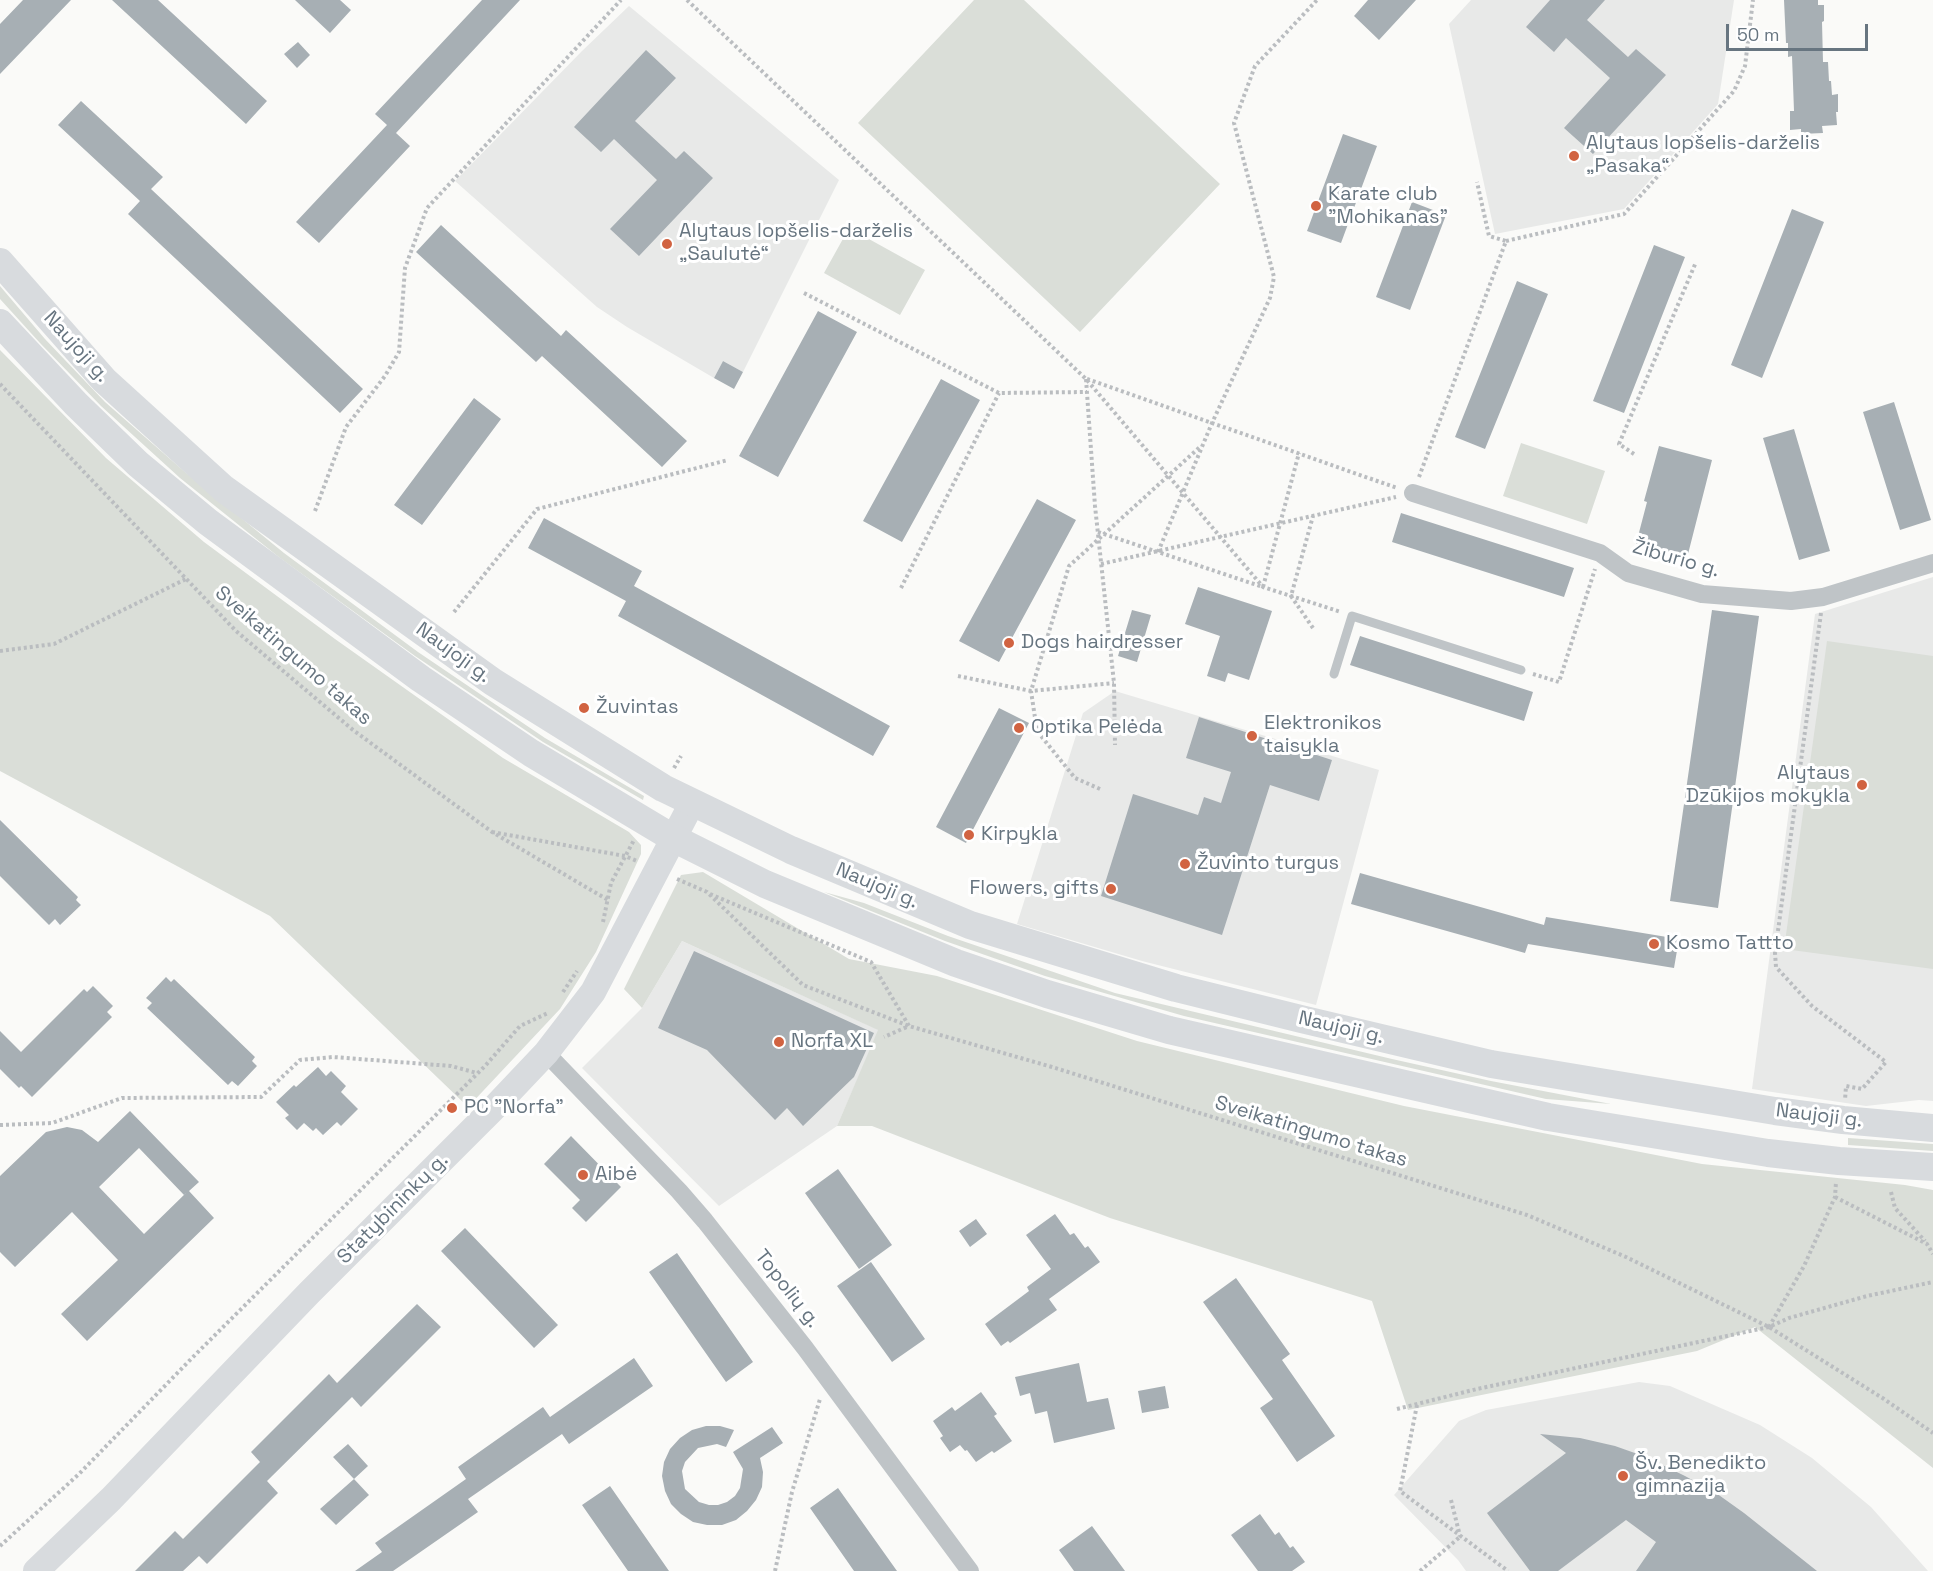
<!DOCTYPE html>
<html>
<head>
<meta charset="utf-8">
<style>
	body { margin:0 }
	#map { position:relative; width:1933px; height:1571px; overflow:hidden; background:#fafaf8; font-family:"Space Grotesk",sans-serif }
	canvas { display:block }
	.scale { position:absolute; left:1726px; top:24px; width:142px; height:27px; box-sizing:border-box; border:3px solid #677580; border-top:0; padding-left:8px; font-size:18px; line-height:21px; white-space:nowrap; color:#677580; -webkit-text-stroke:4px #fff; paint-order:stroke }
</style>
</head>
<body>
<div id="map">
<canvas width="1933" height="1571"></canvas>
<div class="scale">50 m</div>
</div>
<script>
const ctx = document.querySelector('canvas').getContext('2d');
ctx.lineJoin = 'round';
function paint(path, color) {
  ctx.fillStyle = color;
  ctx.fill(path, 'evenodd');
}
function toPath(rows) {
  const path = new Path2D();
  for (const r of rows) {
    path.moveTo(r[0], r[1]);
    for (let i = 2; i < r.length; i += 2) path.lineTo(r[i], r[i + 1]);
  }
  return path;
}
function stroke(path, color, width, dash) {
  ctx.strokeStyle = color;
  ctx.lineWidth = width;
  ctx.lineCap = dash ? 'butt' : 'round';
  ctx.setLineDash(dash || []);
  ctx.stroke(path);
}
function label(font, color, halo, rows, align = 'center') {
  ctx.font = font + ' "Space Grotesk",sans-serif';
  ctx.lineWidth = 6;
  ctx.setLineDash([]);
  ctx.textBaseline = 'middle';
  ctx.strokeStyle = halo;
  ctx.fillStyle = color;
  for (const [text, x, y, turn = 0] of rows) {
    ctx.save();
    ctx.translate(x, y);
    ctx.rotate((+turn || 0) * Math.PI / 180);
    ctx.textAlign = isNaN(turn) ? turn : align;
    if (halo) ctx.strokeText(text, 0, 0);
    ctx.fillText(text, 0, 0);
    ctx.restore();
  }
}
paint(toPath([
	[1471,0,1734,0,1718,104,1624,209,1495,234,1449,24],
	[629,6,839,180,743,372,723,361,714,378,627,327,597,307,455,181,582,51],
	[1933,577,1933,1101,1919,1100,1866,1106,1752,1089,1815,614],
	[1115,691,1379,770,1316,1005,1142,961,1017,924,1083,713],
	[682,941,879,1030,837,1126,719,1206,582,1068,642,1008],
	[1639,1382,1670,1386,1760,1425,1812,1458,1871,1507,1928,1571,1466,1571,1458,1560,1394,1495,1459,1421,1486,1410]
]), '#e8e9e8');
paint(toPath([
	[974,0,1024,0,1220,184,1080,332,858,123],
	[849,228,925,270,900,315,824,273],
	[0,286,45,339,105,402,185,472,284,553,418,652,545,738,644,796,643,800,543,742,415,656,280,558,180,478,101,406,40,343,0,299],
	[0,350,106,458,204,542,335,639,503,758,629,832,641,845,641,854,596,952,560,1009,468,1107,270,916,0,771],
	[1521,443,1605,471,1587,524,1503,496],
	[1827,641,1933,656,1933,969,1784,949],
	[703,872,849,959,937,976,1137,1041,1404,1106,1702,1164,1905,1185,1933,1190,1933,1468,1755,1327,1697,1351,1408,1410,1372,1301,1110,1218,872,1126,837,1126,878,1030,682,941,642,1008,624,989,681,875],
	[824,892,864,903,948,936,1115,993,1392,1059,1491,1081,1611,1104,1546,1099,1184,1016,1045,976,945,941],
	[1848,1138,1933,1144,1933,1151,1848,1145]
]), '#daded8');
paint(toPath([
	[23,0,71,0,0,74,0,24],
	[112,0,158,0,267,101,246,124],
	[295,0,340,0,351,10,330,33],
	[482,0,520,0,396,133,410,146,319,243,296,222,387,125,375,114],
	[1368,0,1416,0,1379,40,1354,16],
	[1550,0,1605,0,1587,20,1628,57,1636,49,1666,75,1593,154,1564,128,1610,78,1566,38,1554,52,1526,27],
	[1784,0,1818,0,1818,5,1824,5,1824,21,1822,22,1823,62,1828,62,1829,81,1831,81,1832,95,1838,94,1838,112,1836,112,1837,125,1822,126,1823,133,1801,134,1801,129,1790,130,1790,111,1794,111,1792,56,1788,57,1788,43,1786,43],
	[298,42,310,55,297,68,284,54],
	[646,50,676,78,635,121,676,159,684,151,713,178,639,256,610,229,657,180,614,139,601,152,574,127],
	[81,101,163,177,151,189,363,389,340,413,128,214,140,201,58,125],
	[1343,134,1377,146,1341,243,1307,231],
	[1412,202,1446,215,1410,310,1376,297],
	[1792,209,1824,222,1762,378,1731,365],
	[441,225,561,336,566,330,687,441,662,467,542,356,536,362,416,252],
	[1654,245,1685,257,1624,413,1593,401],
	[1517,281,1548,294,1485,449,1455,437],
	[818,311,857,332,778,477,739,456],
	[723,361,743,372,734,389,714,378],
	[941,379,980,400,902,542,863,521],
	[474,398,501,419,422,525,394,505],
	[1894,402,1931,520,1900,530,1863,412],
	[1794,429,1830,551,1799,560,1763,438],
	[1659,446,1712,460,1687,558,1636,544,1647,502,1644,501],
	[1037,499,1076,520,999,662,959,641],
	[1401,513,1574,568,1564,597,1392,542],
	[544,518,642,571,634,586,890,726,873,756,618,616,626,601,528,548],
	[1198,587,1272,611,1249,680,1228,673,1225,682,1207,676,1220,636,1185,624],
	[1132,610,1151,615,1137,662,1118,656],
	[1712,610,1759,616,1718,908,1670,901],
	[1360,636,1533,692,1524,721,1350,665],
	[999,708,1029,723,966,843,936,827],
	[1199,717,1332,760,1319,801,1270,785,1222,935,1101,896,1133,794,1198,815,1204,797,1221,803,1231,772,1186,758],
	[0,820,78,897,76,900,81,905,60,925,55,919,49,925,0,876],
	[1360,873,1544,925,1546,917,1679,939,1674,968,1528,944,1525,953,1351,904],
	[694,951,874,1033,854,1077,803,1126,787,1108,775,1120,707,1050,658,1028],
	[166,977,171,982,174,979,255,1057,252,1061,257,1066,238,1086,232,1081,228,1085,147,1008,152,1003,146,998],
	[93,986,113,1006,107,1012,112,1017,32,1097,21,1086,19,1088,0,1069,0,1031,21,1052,84,989,87,992],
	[318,1067,326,1076,331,1071,346,1086,341,1092,358,1109,341,1126,337,1122,323,1135,316,1128,313,1131,304,1123,297,1130,285,1118,289,1115,276,1102,294,1085,296,1087],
	[130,1111,199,1182,189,1191,214,1218,87,1341,61,1314,118,1260,72,1212,15,1267,0,1252,0,1176,46,1132,67,1127,82,1130,98,1142],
	[139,1148,184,1195,187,1192,144,1234,99,1187],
	[571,1136,621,1187,586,1222,572,1208,580,1200,544,1164],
	[838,1169,892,1245,859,1269,805,1193],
	[1055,1214,1070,1235,1074,1233,1085,1248,1088,1246,1100,1262,1049,1299,1057,1310,1010,1343,1008,1341,1001,1346,985,1324,1029,1291,1027,1287,1051,1269,1026,1235],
	[976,1219,987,1234,970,1247,959,1231],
	[465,1228,558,1325,534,1348,441,1251],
	[677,1253,753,1362,726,1382,649,1272],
	[871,1262,925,1339,892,1362,837,1286],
	[1236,1278,1290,1354,1282,1360,1335,1436,1297,1462,1260,1408,1273,1399,1203,1302],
	[417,1304,441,1327,361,1407,352,1397,267,1481,278,1493,207,1564,199,1556,183,1571,135,1571,175,1531,183,1539,260,1462,251,1452,329,1374,337,1383],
	[634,1358,653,1386,569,1444,562,1434,468,1499,478,1512,393,1571,355,1571,382,1552,375,1543,466,1479,458,1467,543,1407,550,1417],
	[1079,1363,1087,1402,1108,1398,1115,1429,1054,1443,1047,1411,1035,1414,1030,1393,1020,1396,1015,1377],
	[1165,1386,1169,1408,1142,1413,1138,1391],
	[981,1392,997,1414,994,1416,1012,1441,994,1453,992,1451,976,1462,967,1450,965,1451,960,1445,950,1452,940,1438,943,1436,933,1421,952,1407,955,1411],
	[706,1426,720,1426,734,1430,726,1447,717,1444,698,1448,685,1462,682,1471,685,1489,699,1502,709,1505,718,1505,727,1502,735,1496,740,1488,743,1469,733,1452,772,1427,783,1443,760,1458,763,1472,762,1487,756,1500,747,1511,736,1520,722,1525,707,1525,693,1522,681,1514,671,1504,665,1491,662,1476,664,1462,670,1449,680,1438,692,1430],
	[1540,1434,1580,1438,1615,1446,1646,1457,1685,1476,1716,1493,1744,1513,1817,1571,1636,1571,1656,1542,1626,1520,1558,1571,1530,1571,1487,1513,1566,1453],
	[348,1444,368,1466,354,1479,333,1457],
	[354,1479,369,1495,336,1525,320,1509],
	[610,1486,669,1571,628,1571,582,1505],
	[838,1488,897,1571,854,1571,810,1508],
	[1260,1514,1275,1535,1279,1532,1290,1548,1293,1546,1305,1562,1292,1571,1258,1571,1231,1535],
	[1092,1526,1125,1571,1074,1571,1059,1550]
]), '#a7afb4');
stroke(toPath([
	[687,0,1086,379,1263,587,1341,612],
	[1506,241,1624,214,1734,91,1745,66,1753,0],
	[804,293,999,393,1087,392],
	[1086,379,1095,506,1114,683,1115,745],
	[1087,379,1397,488],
	[0,384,236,631,353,730,492,832,608,900],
	[1634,454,1619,444,1696,262],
	[1419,477,1506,241,1489,236,1477,182],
	[315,511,346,427,385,376,399,352,405,268,427,208,621,0],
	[1098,532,1263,587,1299,453],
	[1158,552,1212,423,1270,298,1274,277,1234,123,1255,66,1317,0],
	[1101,564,1396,497],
	[901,588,999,393],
	[454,612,537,509,728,460],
	[1821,613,1775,953,1776,967,1812,1006,1886,1062,1862,1089,1846,1086,1845,1100],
	[1313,628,1291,596,1313,516],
	[0,651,54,644,186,579],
	[1533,674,1559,682,1595,569],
	[958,676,1031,691,1069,566,1201,446],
	[674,768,681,756],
	[1100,789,1075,778,1037,731,1031,691,1114,683],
	[492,832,625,856,637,861],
	[677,879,707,892,803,985,909,1026,1052,1067,1527,1215,1626,1257,1769,1327,1884,1399,1933,1433],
	[710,894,871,962,909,1026,884,1037],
	[603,922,611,883,634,840],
	[563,992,577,971],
	[0,1125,52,1123,122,1098,261,1097,300,1060,333,1057,451,1066,477,1073],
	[1891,1192,1895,1208,1925,1241],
	[1835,1197,1927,1244,1933,1254],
	[1769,1327,1804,1266,1835,1197,1836,1182],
	[1417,1405,1400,1491,1508,1571],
	[1397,1409,1477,1389,1769,1327,1789,1318,1867,1296,1933,1282],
	[1451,1500,1460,1536],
	[0,1546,79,1474,192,1358,485,1066,520,1026,548,1013],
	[775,1571,792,1492,820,1399],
	[1420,1571,1461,1536]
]), '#babdc0', 4, [3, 3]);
stroke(toPath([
	[1334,674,1352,616,1521,670]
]), '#bfc4c7', 9);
stroke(toPath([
	[1413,493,1600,553,1628,573,1702,594,1791,601,1823,597,1933,563],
	[546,1053,679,1191,705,1221,805,1348,970,1571]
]), '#bfc4c7', 18);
stroke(toPath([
	[36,1571,111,1499,309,1293,492,1110,546,1053,593,992,692,803]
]), '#d8dbde', 26);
stroke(toPath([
	[0,262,104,380,224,489,493,682,663,788,791,850,970,925,1176,988,1301,1019,1491,1064,1775,1111,1843,1120,1933,1128],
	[0,323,76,404,138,464,208,522,322,606,421,679,531,753,673,838,765,884,956,963,1047,994,1169,1030,1548,1117,1768,1153,1839,1161,1933,1167]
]), '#d8dbde', 28);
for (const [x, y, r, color] of [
	[1574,156,6,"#d16341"],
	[1316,206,6,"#d16341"],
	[667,244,6,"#d16341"],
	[1009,643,6,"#d16341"],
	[584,708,6,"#d16341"],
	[1019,728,6,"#d16341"],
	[1252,736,6,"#d16341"],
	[1862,785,6,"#d16341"],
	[969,835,6,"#d16341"],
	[1185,864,6,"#d16341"],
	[1111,889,6,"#d16341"],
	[1654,944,6,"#d16341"],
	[779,1042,6,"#d16341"],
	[452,1108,6,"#d16341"],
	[583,1175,6,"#d16341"],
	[1623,1476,6,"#d16341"]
]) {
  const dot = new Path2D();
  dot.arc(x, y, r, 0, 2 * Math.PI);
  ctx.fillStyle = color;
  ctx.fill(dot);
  stroke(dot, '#fff', 2);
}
label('20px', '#677580', '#fff', [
	["Alytaus lopšelis-darželis",1586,144],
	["„Pasaka“",1586,167],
	["Karate club",1328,195],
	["\"Mohikanas\"",1328,218],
	["Alytaus lopšelis-darželis",679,232],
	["„Saulutė“",679,255],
	["Dogs hairdresser",1021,643],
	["Žuvintas",596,708],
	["Elektronikos",1264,724],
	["taisykla",1264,747],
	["Optika Pelėda",1031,728],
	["Alytaus",1850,774,"right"],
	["Dzūkijos mokykla",1850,797,"right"],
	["Kirpykla",981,835],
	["Žuvinto turgus",1197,864],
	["Flowers, gifts",1099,889,"right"],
	["Kosmo Tattto",1666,944],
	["Norfa XL",791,1042],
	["PC \"Norfa\"",464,1108],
	["Aibė",595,1175],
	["Šv. Benedikto",1635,1464],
	["gimnazija",1635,1487]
], 'left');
label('20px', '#677580', '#fff', [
	["Naujoji g.",76,347,48],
	["Žiburio g.",1676,559,16],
	["Naujoji g.",453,653,36],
	["Sveikatingumo takas",293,656,41],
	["Naujoji g.",877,886,23],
	["Naujoji g.",1341,1028,13],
	["Naujoji g.",1819,1116,7],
	["Sveikatingumo takas",1311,1132,17],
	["Statybininkų g.",393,1209,-45],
	["Topolių g.",787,1289,52]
]);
</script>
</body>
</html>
